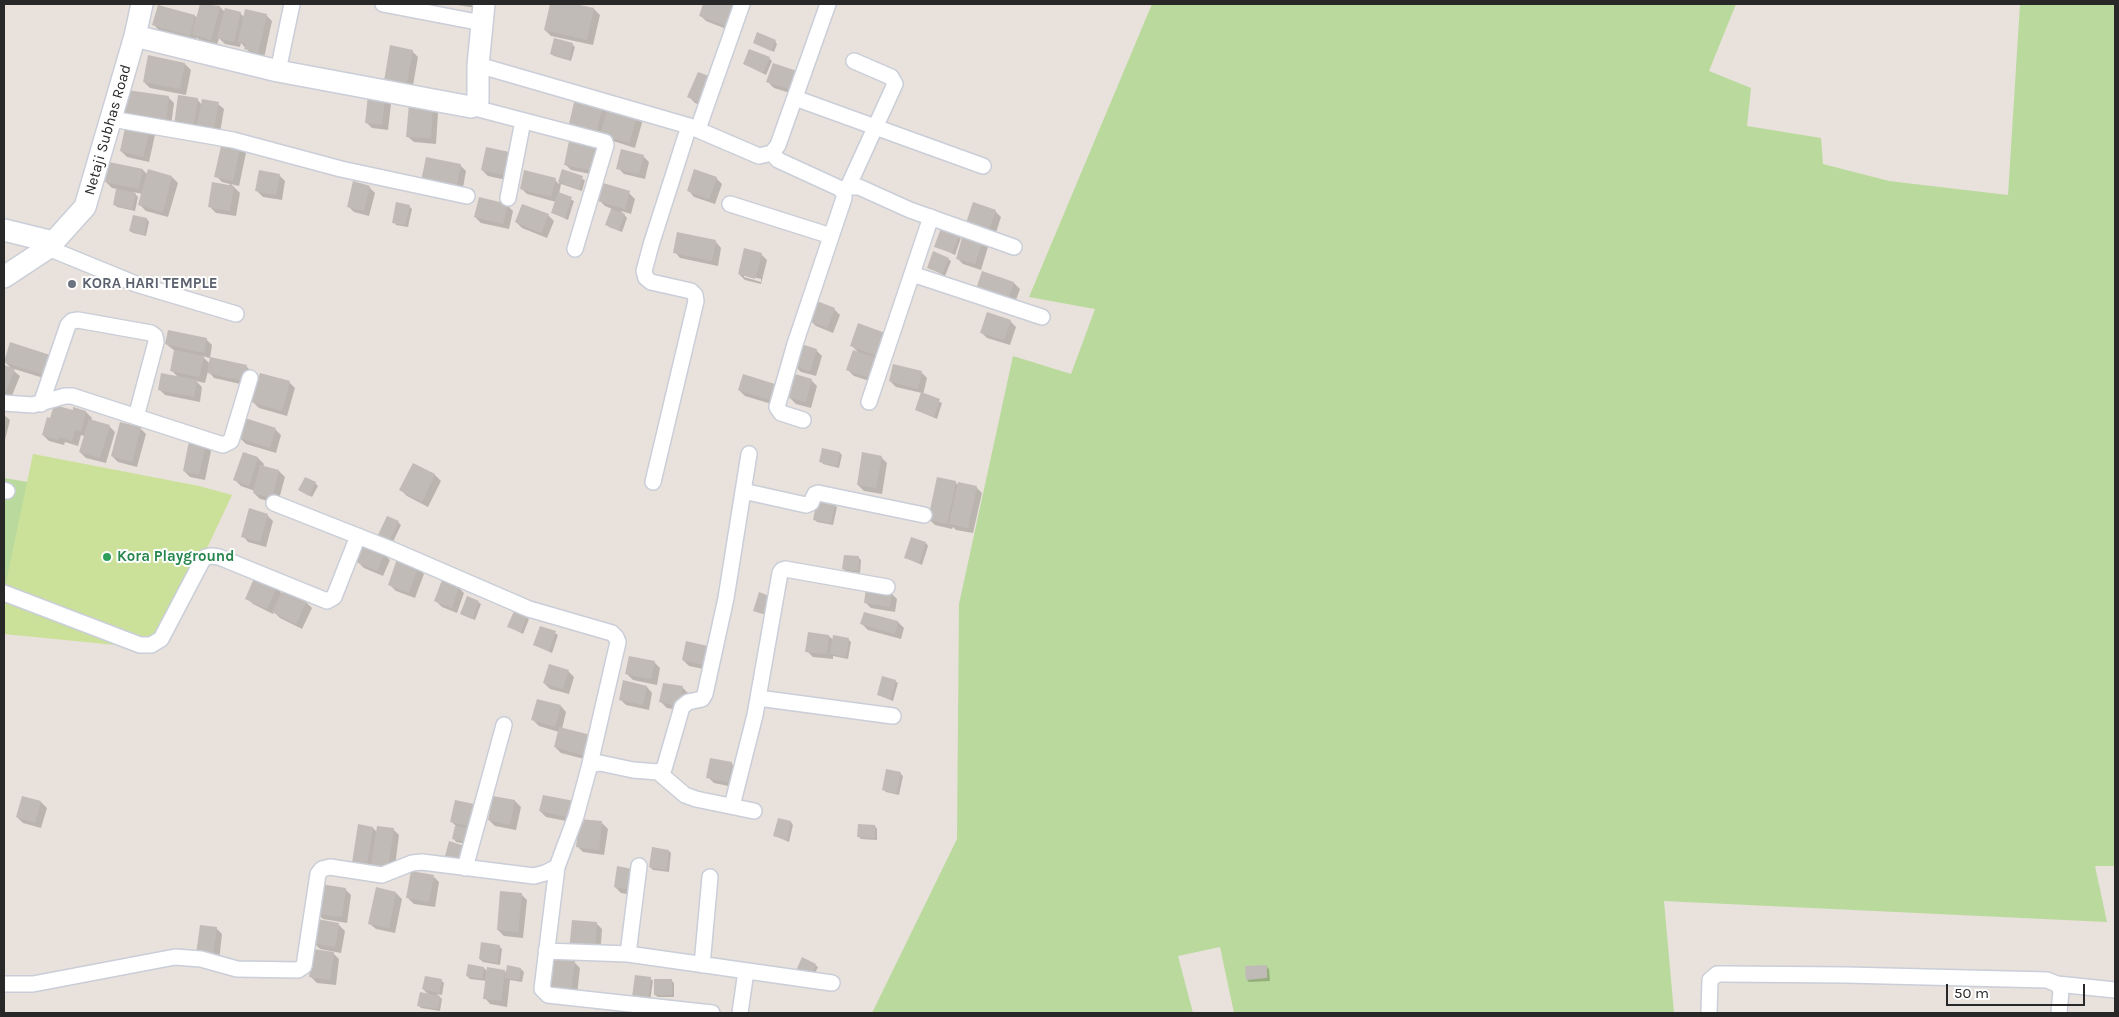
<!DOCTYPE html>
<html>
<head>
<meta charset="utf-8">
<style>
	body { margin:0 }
	#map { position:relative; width:2119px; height:1017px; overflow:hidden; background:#e9e1db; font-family:Karla,sans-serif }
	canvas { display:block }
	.frame { position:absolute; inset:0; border:5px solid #282828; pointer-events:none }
	.scale { position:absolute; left:1946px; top:984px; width:139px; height:22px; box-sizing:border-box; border:2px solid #282828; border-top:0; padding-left:6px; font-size:15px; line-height:18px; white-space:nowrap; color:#282828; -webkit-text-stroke:4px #fff; paint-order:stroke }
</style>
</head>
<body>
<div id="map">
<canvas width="2119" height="1017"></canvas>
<div class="frame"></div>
<div class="scale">50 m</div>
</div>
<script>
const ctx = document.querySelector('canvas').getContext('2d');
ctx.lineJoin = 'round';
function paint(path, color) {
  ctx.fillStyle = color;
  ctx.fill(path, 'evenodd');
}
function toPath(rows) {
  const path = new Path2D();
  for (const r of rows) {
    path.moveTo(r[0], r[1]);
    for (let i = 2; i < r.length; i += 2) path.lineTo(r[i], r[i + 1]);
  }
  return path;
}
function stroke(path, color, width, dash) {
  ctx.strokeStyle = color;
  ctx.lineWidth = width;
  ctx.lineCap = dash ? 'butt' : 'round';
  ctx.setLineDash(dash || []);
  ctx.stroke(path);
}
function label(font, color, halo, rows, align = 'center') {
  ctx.font = font + ' Karla,sans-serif';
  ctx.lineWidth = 4;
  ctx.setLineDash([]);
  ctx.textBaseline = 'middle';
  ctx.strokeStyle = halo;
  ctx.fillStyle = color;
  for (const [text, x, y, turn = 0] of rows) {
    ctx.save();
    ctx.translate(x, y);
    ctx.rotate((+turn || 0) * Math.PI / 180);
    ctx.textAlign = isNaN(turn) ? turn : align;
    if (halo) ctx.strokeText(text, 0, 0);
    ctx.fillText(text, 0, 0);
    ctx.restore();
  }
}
paint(toPath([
	[1152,4,1736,4,1709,71,1751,88,1747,126,1821,138,1823,164,1889,181,2008,195,2020,4,2115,4,2115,866,2095,866,2107,922,1664,901,1674,1013,1234,1013,1220,947,1178,956,1193,1013,872,1013,957,839,959,604,1013,356,1071,374,1095,309,1029,297],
	[4,478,28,482,4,594]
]), '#b9da9c');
paint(toPath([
	[33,454,199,486,232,495,163,642,146,648,4,634,4,592]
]), '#cbe199');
paint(toPath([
	[202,4,220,7,225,12,240,13,244,17,266,15,272,21,264,58,252,55,241,43,240,47,225,44,219,38,217,45,199,40,197,37,196,41,160,31,154,25,159,6,195,16,198,18],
	[451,4,476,4,476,8],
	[551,4,570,4,594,9,600,15,593,45,551,36,545,30],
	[705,4,736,5,734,32,706,21,700,15],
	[775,41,777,44,774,52,754,42],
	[572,44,575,47,571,61,554,56,551,54],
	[412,51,418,57,412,91,391,87],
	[769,58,772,61,766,75,744,64],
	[185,64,191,70,186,95,150,88,144,82],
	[773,64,797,95,774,88,768,82],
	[699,73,709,109,695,103,689,97],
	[168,97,174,103,171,126,131,121],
	[385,98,391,104,388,130,372,128,366,122],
	[197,99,202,105,218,104,224,109,219,139,181,131],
	[602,106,608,112,643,119,635,148,576,129,570,123],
	[432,107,438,113,436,144,414,142,408,137],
	[149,129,155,135,149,162,127,157,121,151],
	[600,144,600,176,571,170,565,164],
	[240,147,246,153,239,186,231,184,240,193,236,216,216,213,210,207,230,184,222,182,216,176],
	[487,149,515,182,488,176,482,170],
	[643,156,649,162,645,179,624,174,618,168],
	[110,163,143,170,148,175,149,171,172,177,178,183,168,217,146,211,140,205,143,194,133,192,138,197,135,211,117,207,114,204,117,189,112,188,106,182],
	[460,165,466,171,462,193,428,187],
	[563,171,585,180,582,191,561,184,559,194,574,201,568,220,553,213,556,202,527,194,521,188,555,180,559,184],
	[279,175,285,181,282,200,263,197,257,191],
	[716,178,722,184,715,204,694,197,689,191],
	[369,187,375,193,369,216,354,212,348,206],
	[629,193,635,199,631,214,621,211,627,218,622,232,609,227,607,224,612,209,605,206,600,201],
	[507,205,513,211,509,229,481,223,475,217],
	[409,206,412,209,408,227,396,225,394,222],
	[995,211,1001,217,994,239,972,231],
	[548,215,554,221,547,238,522,228,516,222],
	[147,219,149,222,146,236,133,233,130,231],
	[958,236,961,238,955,255,936,246],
	[982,241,988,247,981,270,963,264,957,258],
	[716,242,721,248,718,266,680,258,675,252],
	[761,254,767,260,761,284,745,280,739,274],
	[744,275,761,279,761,282,744,277],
	[948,259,951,261,945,276,928,267],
	[983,273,1014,283,1020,289,1013,308],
	[817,303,834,309,840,315,833,333,816,326,810,320],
	[1010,321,1016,327,1010,345,987,338,981,332],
	[859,325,886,362,879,384,854,376,848,370,860,354,851,345],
	[206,339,212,345,210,358,202,356,210,364,246,366,252,372,249,386,214,378,208,371,205,383,196,381,202,387,200,402,165,395,159,389,178,377,171,370,175,351,166,344],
	[11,344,50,380,11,368,5,362],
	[816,350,822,356,816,376,801,372,795,366],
	[4,366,14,371,20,376,9,403,4,401],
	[921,372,927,378,923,395,942,403,937,419,916,410,922,393,896,387,890,381],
	[811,380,817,386,811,408,796,404,790,398],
	[289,382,295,388,287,416,259,408,253,402],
	[739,390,783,392,778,406,745,396],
	[74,409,86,412,92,418,91,421,109,426,115,432,106,463,86,458,80,452,85,436,81,435,78,446,65,442,64,445,49,441,43,435,74,412],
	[4,415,10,420,4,444],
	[140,428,146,434,137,467,118,462,112,456],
	[275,429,281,435,276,453,246,444,240,438],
	[205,445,211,451,205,480,190,477,184,471],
	[840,453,842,455,839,468,823,464,821,461],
	[243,454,258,458,264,464,263,467,279,471,285,477,278,503,260,499,254,493,255,491,241,486,235,480],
	[881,457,887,463,882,494,864,491,858,485],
	[414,465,435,475,441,481,428,507,407,496,401,490],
	[955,482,958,485,976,487,982,493,973,533,956,530,953,527,952,529,935,525,929,519],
	[315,483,318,486,312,497,300,490],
	[834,505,837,507,833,525,817,522,814,519],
	[267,515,273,521,266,547,248,542,243,536],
	[398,522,401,525,391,546,380,541],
	[926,543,928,546,922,565,906,558],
	[384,554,390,560,383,576,364,568,358,562],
	[859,558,861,560,860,573,846,571,843,569],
	[418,568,424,574,415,598,396,591,390,585],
	[458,587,464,593,457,613,442,607,436,601],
	[277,588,282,594,306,602,312,608,302,629,280,618,274,612,273,614,253,604,247,598],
	[891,593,897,599,895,612,871,608,865,602],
	[478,602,481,604,475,620,461,614],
	[864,613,898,622,904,628,901,639,868,630,862,624],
	[526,617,529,619,523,634,509,627],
	[555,633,558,635,552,653,534,645],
	[829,636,833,640,848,639,851,642,848,659,833,656,833,659,813,657,807,651],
	[687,643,713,671,689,666,683,660],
	[654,662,660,668,657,685,633,680,627,674],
	[568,671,574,677,569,694,550,689,544,683],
	[895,681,898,683,893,701,878,695],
	[647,687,652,693,649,710,626,705,620,699],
	[682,687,688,693,685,711,667,708,661,702],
	[561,706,566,712,562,729,592,761,561,753,555,747,559,732,539,726,533,720],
	[731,763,737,769,733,787,714,783,708,777],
	[900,773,903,776,899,795,886,792,883,789],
	[494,797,515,801,521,807,516,830,495,826,489,820],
	[41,802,47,808,41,828,23,823,17,817],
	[574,802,576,823,546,817,540,811],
	[479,806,473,845,456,842,454,839,457,827,452,822],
	[779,819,791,822,793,825,789,842,775,836],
	[602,823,608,829,604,855,583,852,577,846],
	[359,826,373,828,377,832,393,829,399,835,394,874,359,868],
	[875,826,877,829,877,840,861,839,858,836],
	[669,851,671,853,669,872,653,870,650,867],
	[618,868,640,896,621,893,615,887],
	[433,876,439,882,435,907,414,904,408,898],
	[345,889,351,895,347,923,323,919,317,913],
	[396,893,402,899,395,933,376,929,370,924],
	[521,894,527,900,523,938,504,936,498,930],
	[318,921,339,925,345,931,341,953,320,949,314,943],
	[596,923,602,929,600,958,577,956],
	[216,928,222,934,219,961,203,959],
	[499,946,502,949,500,965,483,962,480,959],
	[332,952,339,959,336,985,317,983,311,977],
	[574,962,580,968,577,995,554,992,548,986],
	[815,965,818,967,811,981,799,975],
	[1266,966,1269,969,1270,981,1249,982,1247,980],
	[508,967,521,969,524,972,522,982,510,980,507,1007,490,1004,485,998,487,981,470,979,467,976,484,968,488,972,505,971,507,974],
	[650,978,653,981,650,1001,636,999],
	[441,980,444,983,442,995,437,994,442,999,440,1011,421,1008,418,1005,429,995,423,989],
	[671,980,674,983,674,997,658,997,655,995]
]), '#0003');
paint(toPath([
	[200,4,220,6,211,40,192,34],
	[550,4,575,4,594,8,587,40,544,30],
	[703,4,737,4,728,27,699,16],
	[158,5,195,15,190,36,152,25],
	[225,8,241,12,234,42,217,38],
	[245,9,267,14,258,53,244,49,246,44,238,42],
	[757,32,776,40,771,51,753,43],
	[554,38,573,43,569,59,550,54],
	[390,45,413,50,406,86,384,81],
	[749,49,770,57,763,73,743,64],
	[148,55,185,63,180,89,143,82],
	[773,63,797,71,791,90,766,82],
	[698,72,714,78,703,104,687,97],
	[127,90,169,96,166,121,123,115],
	[178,95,198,98,193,129,174,126],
	[368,95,385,97,382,125,365,123],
	[575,98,603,105,597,130,569,124],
	[202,99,219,102,213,134,196,130],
	[409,104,433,106,431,138,406,137],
	[609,104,638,112,629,143,600,135],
	[126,123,150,128,143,157,120,151],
	[570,136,601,143,594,171,564,165],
	[222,142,241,145,233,181,214,177],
	[486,147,514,153,509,176,481,170],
	[621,149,644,155,639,174,616,169],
	[426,157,461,164,456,188,421,181],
	[109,162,143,169,139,189,105,182],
	[148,169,172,176,163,212,138,205],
	[562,169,583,176,579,189,558,182],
	[694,169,717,177,709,199,687,191],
	[259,170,280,174,276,195,255,191],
	[524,170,556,178,551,197,520,189],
	[353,181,370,186,364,211,347,207],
	[212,182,234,186,230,211,208,207],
	[603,183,630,191,625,209,598,201],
	[116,189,136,193,132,209,113,205],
	[558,192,572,197,565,218,551,213],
	[479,197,508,204,503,224,474,217],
	[396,202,410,205,405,225,392,223],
	[973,202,996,210,988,233,965,226],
	[522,204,549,214,541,233,515,222],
	[611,209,625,214,619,230,605,225],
	[133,215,147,218,144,235,129,231],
	[941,228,959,235,952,253,934,247],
	[677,232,716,240,712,261,673,253],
	[963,234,983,240,975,264,956,259],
	[744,248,762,253,755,279,738,274],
	[933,251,949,258,942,274,927,268],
	[982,271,1014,282,1007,303,975,292],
	[817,301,835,308,827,328,809,321],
	[987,312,1011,320,1004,340,980,333],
	[858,323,888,334,880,357,850,346],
	[168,330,207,338,204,353,165,344],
	[10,342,50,355,44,375,4,362],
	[801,344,817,349,810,371,794,366],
	[174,350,204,356,199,377,170,371],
	[853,350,880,359,873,379,846,370],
	[210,357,247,365,243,381,207,373],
	[893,364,922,371,918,389,889,381],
	[4,365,15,369,4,395],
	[161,373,197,380,194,397,158,390],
	[260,373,290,381,282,411,251,402],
	[743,374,778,385,773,401,738,390],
	[795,374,812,379,806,402,789,398],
	[921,392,940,399,934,417,915,410],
	[54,405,73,410,73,407,86,411,81,431,75,430,72,441,59,437,58,440,42,435,47,417,50,418],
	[245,418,276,428,270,448,239,438],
	[89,419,110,425,100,458,79,452],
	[120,422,141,427,132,462,111,456],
	[189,441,206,444,199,475,183,471],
	[822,448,840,452,837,466,819,462],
	[243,452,258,457,249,486,233,480],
	[862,452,882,456,876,488,857,485],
	[413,463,435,474,422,502,399,490],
	[260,465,279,470,272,498,253,493],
	[305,477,316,482,309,496,298,490],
	[937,477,956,481,947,524,928,519],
	[958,482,977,486,968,528,949,524],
	[817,500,835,503,831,523,813,520],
	[249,508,268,514,260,542,241,537],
	[387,516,399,521,388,544,376,539],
	[911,537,926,542,919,563,904,558],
	[364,544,385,553,377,571,356,562],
	[844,555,859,556,858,571,842,569],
	[397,559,418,567,409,593,388,585],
	[255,576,277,587,267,609,245,599],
	[442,580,459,586,452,608,434,601],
	[866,588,892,592,890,607,864,603],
	[283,590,307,601,296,624,272,612],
	[759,592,772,597,766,615,753,611],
	[467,596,479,601,472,619,460,614],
	[514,611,527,616,521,632,507,627],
	[864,612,898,621,895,634,860,624],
	[540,626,556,631,549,651,533,645],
	[808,632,829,635,827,654,805,652],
	[833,635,849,638,846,657,830,654],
	[686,641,712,647,708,666,682,660],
	[629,656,655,661,651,679,625,674],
	[549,664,569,670,563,689,543,683],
	[882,676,896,680,890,699,877,695],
	[623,680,647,686,643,705,619,700],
	[663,683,683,686,679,706,659,702],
	[537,699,561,705,555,727,531,720],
	[559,727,591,735,586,756,554,747],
	[710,758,732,762,728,782,706,778],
	[886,769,901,772,896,793,882,790],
	[543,795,574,801,571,818,539,811],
	[22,796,41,801,35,823,16,817],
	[493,796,515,800,510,825,488,820],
	[455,800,479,805,475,827,450,822],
	[778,818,791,821,787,840,773,836],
	[579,819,602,821,599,850,576,847],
	[358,824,373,827,367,865,352,863],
	[858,824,875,825,875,838,857,837],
	[377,826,394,828,388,869,371,867],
	[455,826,474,829,470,843,452,839],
	[449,841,468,847,463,862,445,856],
	[652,847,669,850,666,870,649,867],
	[617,866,637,870,634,890,614,887],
	[411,871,434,875,429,902,406,898],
	[320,884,346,888,342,917,316,914],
	[376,887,396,892,389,928,368,924],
	[500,891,522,893,518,932,497,930],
	[317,919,339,923,335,947,313,943],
	[572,920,597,922,595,952,569,951],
	[200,925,217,927,213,956,196,954],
	[481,942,500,945,497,963,479,959],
	[313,949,334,952,330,980,309,977],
	[802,957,816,964,809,980,795,973],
	[551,958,575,961,571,990,547,986],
	[468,964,484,967,482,979,466,976],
	[507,965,521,968,519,980,505,978],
	[1267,965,1267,978,1246,980,1245,966],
	[487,967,505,970,501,1001,483,999],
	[635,975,651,977,648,999,632,997],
	[425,976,442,979,439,993,422,989],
	[654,979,672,979,672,995,654,995],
	[420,992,440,996,438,1009,417,1006]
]), '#c1bbb7');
const street = toPath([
	[383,4,482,23],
	[478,65,689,126,759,156,772,153,778,145,828,4],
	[278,71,292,4],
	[795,98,983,166],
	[471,107,605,142,606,145,575,249],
	[112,119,233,140,341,169,467,196],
	[698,129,742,4],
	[772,153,778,160,839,188,844,192,844,198,795,344,777,407,781,413,803,420],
	[848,187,895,84,891,77,854,61],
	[841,190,848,187,859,187,910,210,1014,247],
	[508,198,523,121],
	[730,204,831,236],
	[48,248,136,284,236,314],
	[912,274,1042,317],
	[869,402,931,217],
	[4,403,33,405,65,396,72,396,223,445,231,441,250,378],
	[41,404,68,325,72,321,78,320,151,333,155,336,156,342,136,417],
	[653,482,696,301,695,295,691,291,651,282,646,278,644,271,651,245,689,126],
	[4,490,7,491],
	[743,491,806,505,811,503,815,494,818,493,924,515],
	[274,503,388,548,529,609,612,633,616,637,618,642,589,768],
	[4,593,140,645,151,645,161,639,202,561,206,557,212,556,219,557,327,601,334,597,358,536],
	[758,698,893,716],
	[658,772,685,795,696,799,754,811],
	[732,806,755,715,780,573,782,570,785,569,887,587],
	[557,867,542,989,548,995,712,1013],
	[465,868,504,725],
	[546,951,628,954,832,983],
	[628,954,639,866],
	[702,965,710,877],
	[4,984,33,984,175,957,201,959,237,969,298,970,304,966,318,874,322,869,330,867,382,875,412,863,422,862,534,876,545,873,557,867,576,816,589,768,593,764,600,763,633,770,658,772,664,769,682,707,688,702,702,699,705,694,726,598,749,454],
	[2057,984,2115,990],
	[740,1013,746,971],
	[1709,1013,1710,980,1717,974,1725,974,1846,975,2047,980,2057,984,2061,990,2059,1013]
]);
const secondary = toPath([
	[142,4,135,36,278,71,471,107,476,105,478,101,478,65,484,4],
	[4,230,53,242],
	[4,277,48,248,85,207,135,36]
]);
stroke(street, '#c9ced8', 18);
stroke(secondary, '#c9ced8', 24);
stroke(street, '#fff', 15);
stroke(secondary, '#fff', 21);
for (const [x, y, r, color] of [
	[72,284,5,"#6b7280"],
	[107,557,5,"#2e9e5b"]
]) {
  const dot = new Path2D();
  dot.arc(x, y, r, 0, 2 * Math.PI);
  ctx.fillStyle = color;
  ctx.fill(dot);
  stroke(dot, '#fff', 2);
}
label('15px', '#282828', '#fff', [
	["Netaji Subhas Road",108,130,-74]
]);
label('bold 15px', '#5b616d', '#fff', [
	["KORA HARI TEMPLE",82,284]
], 'left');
label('bold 15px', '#27864d', '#fff', [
	["Kora Playground",117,557]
], 'left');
</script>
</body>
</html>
